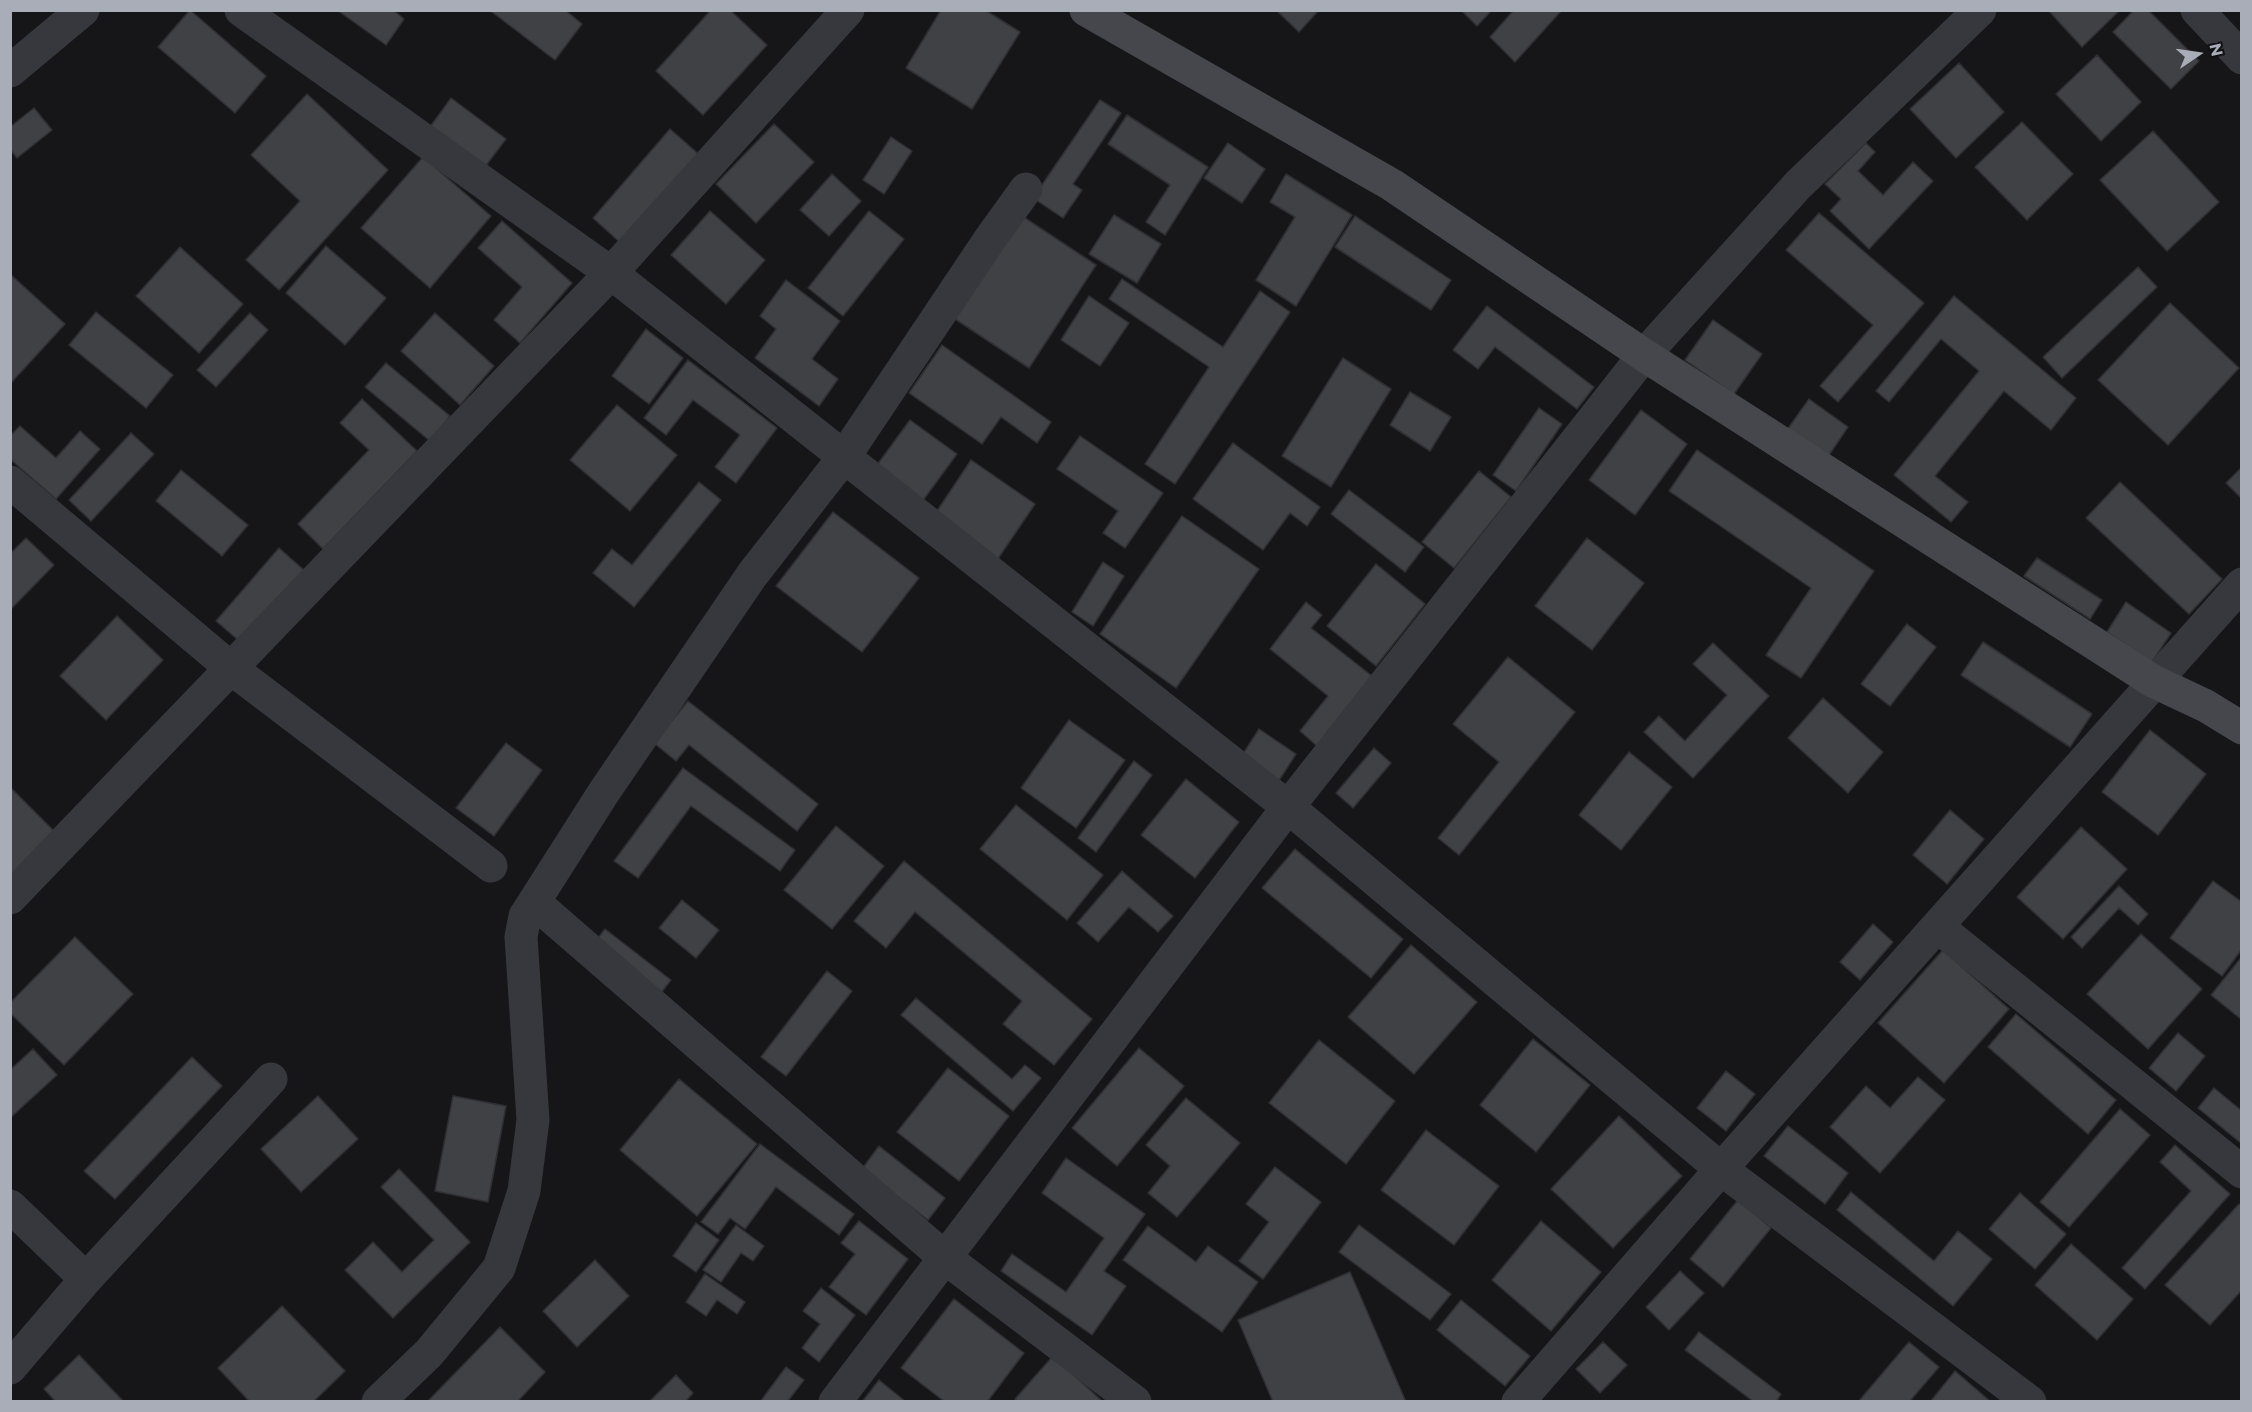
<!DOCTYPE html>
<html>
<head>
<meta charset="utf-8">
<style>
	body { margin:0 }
	#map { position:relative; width:2252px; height:1412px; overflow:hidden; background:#161618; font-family:Montserrat,sans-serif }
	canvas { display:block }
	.frame { position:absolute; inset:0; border:12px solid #a8adb8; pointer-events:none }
	.north { position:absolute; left:2168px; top:24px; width:60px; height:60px; -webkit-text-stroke:4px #111113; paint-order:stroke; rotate:77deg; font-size:16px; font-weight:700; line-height:24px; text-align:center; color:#a8adb8 }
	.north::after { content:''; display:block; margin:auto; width:21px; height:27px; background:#a8adb8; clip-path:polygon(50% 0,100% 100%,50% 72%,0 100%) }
</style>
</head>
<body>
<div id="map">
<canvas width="2252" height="1412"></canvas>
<div class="frame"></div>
<div class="north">N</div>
</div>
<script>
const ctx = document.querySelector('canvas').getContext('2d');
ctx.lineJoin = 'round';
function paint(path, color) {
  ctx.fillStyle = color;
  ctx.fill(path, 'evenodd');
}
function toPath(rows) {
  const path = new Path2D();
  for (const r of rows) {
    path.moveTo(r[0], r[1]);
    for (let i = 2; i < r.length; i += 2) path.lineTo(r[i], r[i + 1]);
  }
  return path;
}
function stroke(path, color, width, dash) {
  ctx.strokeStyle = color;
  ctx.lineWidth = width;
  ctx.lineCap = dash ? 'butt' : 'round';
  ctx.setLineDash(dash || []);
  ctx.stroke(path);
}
const building = toPath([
	[190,10,266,76,235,113,158,47,190,10],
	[337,10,393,10,404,19,386,45,337,10],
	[493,10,565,10,582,24,555,60,492,12,493,10],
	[711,10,730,10,767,45,703,115,656,71,711,10],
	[941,10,985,10,1020,32,972,109,906,68,941,10],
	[1276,10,1319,10,1299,32,1276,10],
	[1461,10,1492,10,1477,26,1461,10],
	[1514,10,1562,10,1515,62,1490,37,1514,10],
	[2048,10,2120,10,2082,47,2048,10],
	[2134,10,2148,10,2199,61,2171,89,2113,32,2134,10],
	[2097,55,2141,102,2101,141,2056,94,2097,55],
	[1959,63,2004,112,1956,158,1910,109,1959,63],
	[307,94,388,170,279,290,246,260,300,201,251,155,307,94],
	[451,98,506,139,484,168,430,127,451,98],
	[1100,100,1121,113,1073,184,1082,190,1063,218,1033,198,1100,100],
	[34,108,52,130,17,158,10,149,10,127,34,108],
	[1127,115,1208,167,1165,235,1146,222,1170,185,1108,144,1127,115],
	[2022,122,2073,174,2027,220,1975,167,2022,122],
	[774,124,814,162,756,223,716,184,774,124],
	[670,129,703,158,625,247,593,218,670,129],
	[2153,131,2219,202,2167,251,2100,180,2153,131],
	[891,137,912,151,884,194,863,180,891,137],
	[1228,143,1265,169,1242,203,1204,178,1228,143],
	[1866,143,1875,152,1858,171,1883,195,1913,162,1933,181,1869,249,1830,211,1841,199,1825,184,1866,143],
	[423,157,491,216,430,288,361,228,423,157],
	[832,174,861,201,829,236,800,210,832,174],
	[1286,174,1352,215,1296,306,1256,280,1295,217,1270,202,1286,174],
	[710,211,765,260,726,304,671,255,710,211],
	[869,211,904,239,843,316,808,288,869,211],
	[1819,213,1924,303,1838,402,1820,386,1873,325,1786,250,1819,213],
	[1114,215,1161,244,1137,283,1089,254,1114,215],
	[1022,216,1096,265,1029,368,955,319,1022,216],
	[1355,216,1451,280,1431,310,1335,247,1355,216],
	[502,221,572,283,520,343,494,320,522,287,478,248,502,221],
	[326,246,386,298,345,345,286,293,326,246],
	[180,247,243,304,199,353,136,296,180,247],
	[2138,267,2157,287,2062,378,2043,357,2138,267],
	[10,274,65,324,10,384,10,274],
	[1122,279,1223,347,1260,291,1290,312,1175,484,1145,464,1209,367,1109,299,1122,279],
	[786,280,840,321,812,359,838,379,819,406,755,358,776,329,760,316,786,280],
	[1089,296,1129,323,1100,366,1061,340,1089,296],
	[1954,296,2076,398,2051,430,2004,391,1935,476,1968,502,1951,522,1894,475,1979,371,1941,339,1889,402,1876,391,1954,296],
	[2170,303,2239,368,2168,445,2098,380,2170,303],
	[1487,306,1594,387,1577,409,1495,347,1478,369,1453,350,1487,306],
	[96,312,173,375,146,408,69,345,96,312],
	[250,313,268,330,216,387,197,370,250,313],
	[435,313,494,366,460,405,401,351,435,313],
	[1713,320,1762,354,1734,394,1685,360,1713,320],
	[646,329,683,358,649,404,612,376,646,329],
	[942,345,1051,422,1037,443,1001,417,982,444,909,393,942,345],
	[1343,358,1391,389,1331,487,1282,456,1343,358],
	[688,360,777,428,736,483,715,467,740,435,693,400,666,435,644,418,688,360],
	[386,363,450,416,430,441,365,387,386,363],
	[1410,392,1451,417,1430,451,1390,425,1410,392],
	[362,399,417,451,323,549,298,524,369,450,340,423,362,399],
	[1809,399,1848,427,1827,458,1787,430,1809,399],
	[617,405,677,455,630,511,570,460,617,405],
	[1539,408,1562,424,1516,491,1493,475,1539,408],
	[1641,410,1687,444,1635,515,1589,480,1641,410],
	[910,420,957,454,921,503,874,469,910,420],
	[20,426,56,458,80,431,100,449,56,499,10,459,10,436,20,426],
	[131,433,154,454,91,521,69,500,131,433],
	[1080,436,1163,493,1125,548,1103,533,1118,511,1057,469,1080,436],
	[1233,443,1320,507,1307,526,1290,513,1263,550,1193,499,1233,443],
	[1697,450,1874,571,1801,678,1766,655,1811,588,1669,491,1697,450],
	[971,460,1035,504,995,563,931,520,971,460],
	[2242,467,2242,499,2226,483,2242,467],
	[181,470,248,525,222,556,156,501,181,470],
	[1479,471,1511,497,1454,568,1422,542,1479,471],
	[699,482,721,500,634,607,593,573,612,549,632,565,699,482],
	[2120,482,2222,579,2189,614,2086,518,2120,482],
	[1349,490,1424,547,1405,572,1331,514,1349,490],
	[833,512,919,578,862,652,776,586,833,512],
	[1182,516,1259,569,1176,688,1100,634,1182,516],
	[26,538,54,565,10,610,10,554,26,538],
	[1587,538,1644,583,1592,650,1535,606,1587,538],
	[279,548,306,572,244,645,216,621,279,548],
	[2037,558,2102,600,2090,619,2024,576,2037,558],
	[1103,562,1124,576,1093,626,1072,612,1103,562],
	[1376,564,1425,604,1376,666,1327,626,1376,564],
	[1306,602,1322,615,1311,628,1372,676,1317,746,1300,731,1328,696,1270,649,1306,602],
	[2126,602,2171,633,2152,662,2107,632,2126,602],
	[117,616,163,660,106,720,60,676,117,616],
	[1907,624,1936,647,1890,706,1861,684,1907,624],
	[1983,642,2092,714,2070,747,1961,675,1983,642],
	[1713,643,1769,696,1693,778,1644,732,1659,716,1685,741,1727,695,1693,664,1713,643],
	[1508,657,1575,712,1459,855,1438,838,1499,762,1453,724,1508,657],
	[1823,698,1883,752,1848,793,1788,738,1823,698],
	[688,701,818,804,797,831,689,745,676,761,654,743,688,701],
	[1069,720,1125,760,1076,828,1021,788,1069,720],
	[1259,729,1296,754,1278,782,1241,757,1259,729],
	[2150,730,2206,774,2158,835,2102,792,2150,730],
	[506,743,542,770,494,836,456,808,506,743],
	[1374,748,1391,763,1353,808,1336,793,1374,748],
	[1629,752,1672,787,1621,850,1579,815,1629,752],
	[1134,761,1152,775,1096,852,1078,838,1134,761],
	[683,768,795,850,780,871,691,806,638,878,614,861,683,768],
	[1186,779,1239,822,1195,878,1141,835,1186,779],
	[10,787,59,836,10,885,10,787],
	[1016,805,1103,875,1067,920,980,849,1016,805],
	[1950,810,1984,839,1947,884,1913,855,1950,810],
	[836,826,884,866,832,929,784,890,836,826],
	[2081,827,2127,869,2063,939,2017,897,2081,827],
	[1295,849,1403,939,1371,978,1262,888,1295,849],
	[904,861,1092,1019,1054,1065,1003,1024,1022,1001,915,912,886,948,854,921,904,861],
	[1122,871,1173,916,1158,932,1129,907,1098,942,1077,923,1122,871],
	[2213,881,2242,902,2242,949,2222,976,2170,938,2213,881],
	[2119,886,2148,914,2138,925,2119,908,2082,948,2071,937,2119,886],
	[682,900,719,930,696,958,659,928,682,900],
	[1873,924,1893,942,1860,980,1840,962,1873,924],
	[605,929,671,980,657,998,591,947,605,929],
	[2141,934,2202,989,2148,1049,2087,994,2141,934],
	[75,937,133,994,64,1065,10,1013,10,1003,75,937],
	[1411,945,1477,1002,1414,1074,1348,1017,1411,945],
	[1943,950,2009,1009,1944,1083,1878,1023,1943,950],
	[2240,959,2242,960,2242,1020,2211,995,2240,959],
	[827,971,852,991,786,1076,761,1057,827,971],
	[916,998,1012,1079,1025,1065,1041,1078,1013,1111,901,1015,916,998],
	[2016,1014,2116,1100,2088,1134,1988,1047,2016,1014],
	[2178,1033,2205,1056,2176,1091,2149,1068,2178,1033],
	[1533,1039,1590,1085,1536,1152,1480,1105,1533,1039],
	[1319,1040,1395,1101,1346,1164,1269,1103,1319,1040],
	[1139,1048,1184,1086,1117,1166,1072,1128,1139,1048],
	[33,1049,57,1075,10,1118,10,1070,33,1049],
	[192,1057,222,1086,115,1199,84,1171,192,1057],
	[948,1068,1009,1116,959,1181,897,1132,948,1068],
	[1726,1071,1755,1094,1726,1131,1697,1108,1726,1071],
	[1918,1077,1945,1100,1880,1173,1830,1127,1866,1086,1890,1108,1918,1077],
	[679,1079,757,1144,697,1216,620,1150,679,1079],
	[2214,1088,2242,1111,2242,1144,2198,1108,2214,1088],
	[318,1096,358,1139,301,1192,261,1149,318,1096],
	[453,1096,506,1106,488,1202,435,1191,453,1096],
	[1186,1098,1240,1143,1177,1217,1148,1193,1170,1166,1146,1145,1186,1098],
	[2120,1109,2150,1135,2069,1227,2040,1202,2120,1109],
	[1619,1116,1682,1176,1613,1248,1551,1189,1619,1116],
	[1788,1126,1848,1173,1825,1204,1764,1156,1788,1126],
	[1426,1130,1499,1186,1454,1245,1381,1190,1426,1130],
	[760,1144,854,1214,839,1235,776,1187,745,1229,730,1218,718,1234,701,1222,760,1144],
	[2175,1145,2230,1194,2145,1289,2122,1268,2191,1191,2160,1162,2175,1145],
	[879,1146,945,1198,928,1220,862,1169,879,1146],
	[1066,1158,1145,1214,1104,1271,1126,1286,1092,1335,1001,1271,1012,1254,1066,1292,1104,1238,1042,1193,1066,1158],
	[1275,1167,1321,1202,1263,1279,1239,1261,1269,1222,1246,1204,1275,1167],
	[399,1169,470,1242,393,1318,345,1270,373,1242,402,1272,434,1240,381,1187,399,1169],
	[1851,1192,1934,1261,1958,1231,1992,1259,1953,1306,1837,1210,1851,1192],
	[2020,1193,2066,1234,2035,1269,1989,1229,2020,1193],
	[1738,1200,1771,1228,1723,1287,1690,1259,1738,1200],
	[2239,1204,2242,1206,2242,1290,2210,1325,2165,1285,2239,1204],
	[859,1221,908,1259,866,1315,829,1287,855,1254,841,1243,859,1221],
	[1541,1221,1601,1272,1551,1331,1492,1280,1541,1221],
	[696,1223,719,1240,696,1272,673,1256,696,1223],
	[736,1225,764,1246,753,1261,741,1253,721,1282,703,1270,736,1225],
	[1359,1225,1451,1294,1430,1320,1339,1252,1359,1225],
	[1148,1226,1196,1262,1208,1246,1258,1282,1222,1332,1123,1260,1148,1226],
	[2071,1244,2133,1299,2097,1340,2035,1285,2071,1244],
	[595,1260,629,1296,577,1347,543,1311,595,1260],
	[1680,1271,1704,1293,1669,1330,1646,1307,1680,1271],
	[1350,1272,1406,1402,1273,1402,1238,1320,1350,1272],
	[705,1274,745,1302,737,1314,717,1300,706,1316,686,1302,705,1274],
	[821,1288,855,1315,819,1362,802,1348,820,1324,803,1311,821,1288],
	[954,1299,1024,1353,987,1402,945,1402,901,1368,954,1299],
	[1461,1300,1530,1356,1505,1386,1437,1330,1461,1300],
	[282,1306,345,1371,313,1402,250,1402,218,1368,282,1306],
	[500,1327,545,1372,517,1402,427,1402,500,1327],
	[1699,1332,1781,1394,1776,1402,1754,1402,1685,1350,1699,1332],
	[1603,1342,1627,1365,1600,1393,1576,1369,1603,1342],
	[1909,1342,1939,1367,1909,1402,1858,1402,1909,1342],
	[79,1355,124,1402,56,1402,44,1389,79,1355],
	[1053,1356,1103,1402,1018,1402,1015,1399,1053,1356],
	[786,1367,804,1380,787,1402,760,1402,786,1367],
	[1955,1371,1991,1402,1930,1402,1955,1371],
	[676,1375,693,1393,685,1402,649,1402,676,1375],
	[879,1380,906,1402,862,1402,879,1380]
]);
paint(building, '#404145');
stroke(building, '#303034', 1.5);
stroke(toPath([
	[241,10,611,273,1288,807,1721,1169,2030,1402],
	[2197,10,2242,58],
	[10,71,83,10],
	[10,482,232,669,491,866],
	[10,898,611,273,848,10],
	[534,902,944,1257,1135,1402],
	[1938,927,2242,1172],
	[10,1206,86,1279],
	[10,1368,86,1279,271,1079],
	[378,1402,429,1353,499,1268,524,1191,533,1120,521,937,525,916,604,792,752,575,844,457,990,239,1026,189],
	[835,1402,1288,807,1644,355,1798,185,1980,10],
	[1518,1402,1721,1169,2242,584]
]), '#37383d', 33);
stroke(toPath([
	[1086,10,1392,185,1644,355,2153,681,2206,706,2242,728]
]), '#45474d', 33);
</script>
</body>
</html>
